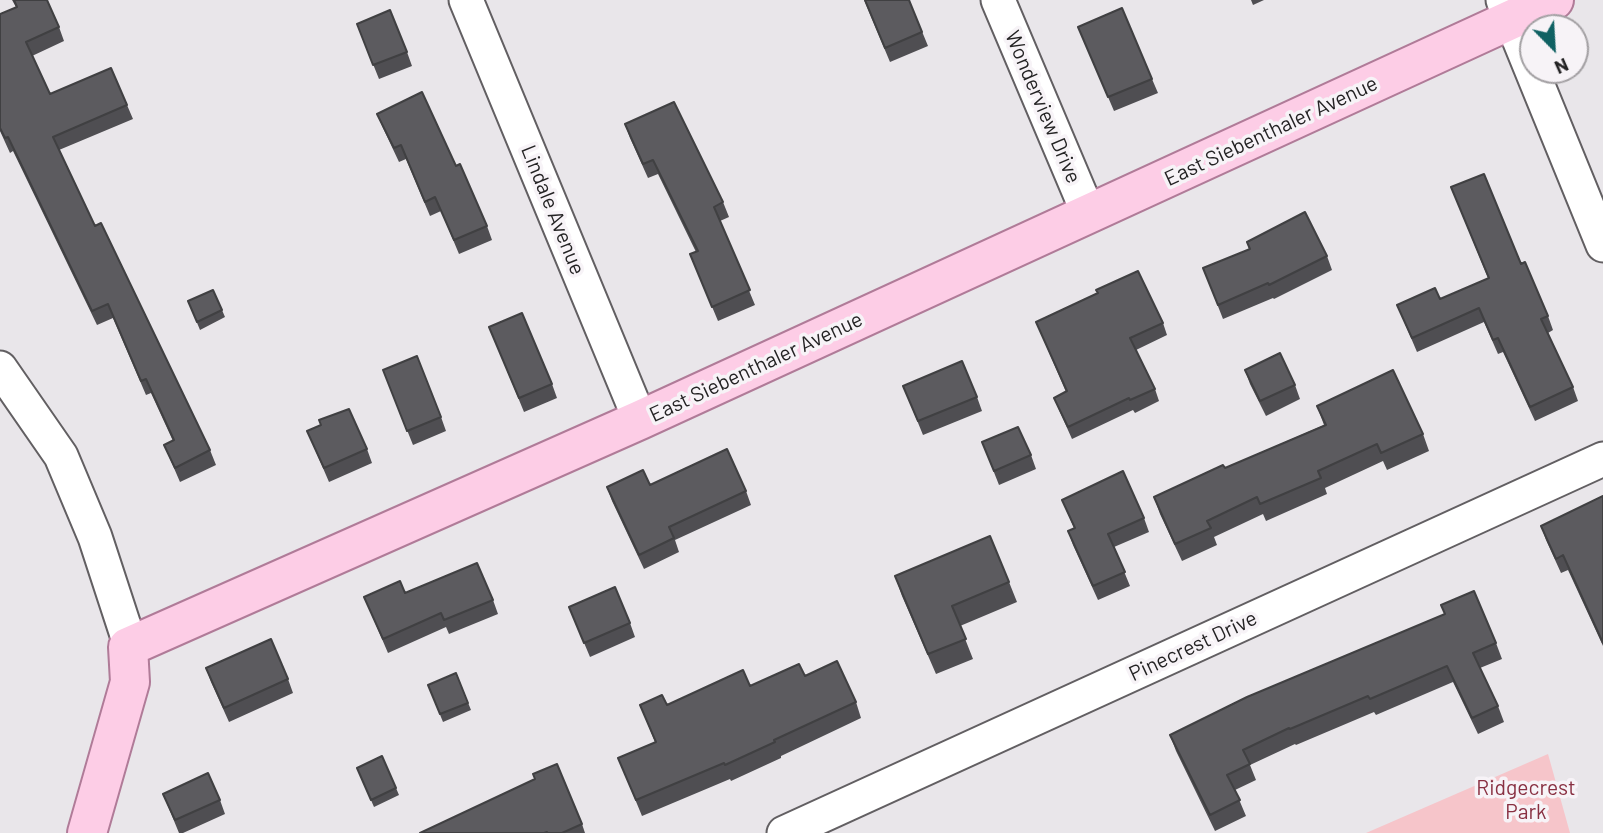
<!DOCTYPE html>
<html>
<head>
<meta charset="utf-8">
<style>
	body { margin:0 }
	#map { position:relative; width:1603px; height:833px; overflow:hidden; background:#e9e6ea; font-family:Barlow,sans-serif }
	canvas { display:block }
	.north { position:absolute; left:1519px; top:14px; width:70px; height:70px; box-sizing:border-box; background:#f7f3f7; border:2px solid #a3a0a3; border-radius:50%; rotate:156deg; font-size:19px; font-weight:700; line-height:28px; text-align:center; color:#242324 }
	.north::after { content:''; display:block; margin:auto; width:24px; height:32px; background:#106163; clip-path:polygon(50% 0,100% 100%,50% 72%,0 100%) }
</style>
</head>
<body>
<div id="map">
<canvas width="1603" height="833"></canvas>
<div class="north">N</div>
</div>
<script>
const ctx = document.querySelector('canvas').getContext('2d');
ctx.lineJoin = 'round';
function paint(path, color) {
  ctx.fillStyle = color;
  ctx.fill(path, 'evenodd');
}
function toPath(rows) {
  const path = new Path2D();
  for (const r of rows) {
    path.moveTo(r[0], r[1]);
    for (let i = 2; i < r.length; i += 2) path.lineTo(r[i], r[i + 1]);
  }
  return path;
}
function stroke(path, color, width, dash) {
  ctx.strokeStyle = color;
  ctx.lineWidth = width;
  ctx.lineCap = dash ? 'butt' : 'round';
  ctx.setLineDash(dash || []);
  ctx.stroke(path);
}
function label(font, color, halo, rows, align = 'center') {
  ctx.font = font + ' Barlow,sans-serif';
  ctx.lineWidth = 7;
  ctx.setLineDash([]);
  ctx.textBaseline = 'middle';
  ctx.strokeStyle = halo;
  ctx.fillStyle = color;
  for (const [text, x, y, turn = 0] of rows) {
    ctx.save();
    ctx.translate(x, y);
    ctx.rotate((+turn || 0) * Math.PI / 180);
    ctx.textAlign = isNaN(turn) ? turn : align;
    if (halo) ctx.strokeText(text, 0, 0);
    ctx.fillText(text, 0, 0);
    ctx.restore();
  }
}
paint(toPath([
	[1548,754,1570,833,1366,833]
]), '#f6c5ca');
const minor = toPath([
	[466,0,640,420],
	[998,0,1089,215],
	[1503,0,1603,245],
	[0,368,61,456,95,537,128,638,128,647],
	[784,833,1603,459]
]);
const major = toPath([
	[87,833,130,682,128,647,640,420,1554,0]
]);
stroke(minor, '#625f62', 37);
stroke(major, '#b07b98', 42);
stroke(minor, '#fff', 33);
stroke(major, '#fdcde6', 38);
paint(toPath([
	[12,0,47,0,59,27,64,41,32,56,50,94,127,105,133,119,59,150,95,226,210,450,216,465,180,482,164,445,173,441,151,393,146,395,113,318,97,325,13,151,10,153,0,131,0,14,16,7],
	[864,0,909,0,928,46,890,62],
	[1251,0,1264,0,1253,5],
	[357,24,407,52,412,66,379,79],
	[1078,27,1152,79,1158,93,1114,111],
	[377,114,487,226,492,240,459,254,441,211,430,216,406,159,399,162,383,128],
	[625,124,723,202,729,217,720,221,755,305,718,321,690,254,696,252,658,174,648,178,630,138],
	[1451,187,1521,264,1548,316,1553,330,1548,333,1573,387,1578,401,1535,421,1503,352,1498,354,1484,322,1417,352,1397,305,1440,299,1488,278],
	[1247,242,1327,256,1332,270,1274,299,1273,298,1223,319,1203,268,1249,249],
	[188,301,222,310,225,317,200,330],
	[1036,322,1163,323,1167,335,1136,350,1155,389,1159,401,1135,413,1133,410,1072,439,1059,410,1054,398,1066,392],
	[489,327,552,384,557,398,524,412],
	[383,370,441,417,446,431,413,445],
	[1245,370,1295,385,1300,399,1266,416,1250,384],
	[903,386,977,397,982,411,923,435],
	[1317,406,1423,434,1429,451,1387,470,1383,461,1325,488,1327,494,1266,521,1263,514,1214,537,1217,545,1182,561,1160,514,1154,497,1225,468,1324,425],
	[307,431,367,449,372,463,329,482],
	[982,442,1031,455,1036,469,999,485],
	[650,485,746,491,751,505,675,540,679,552,644,569,612,501,607,487],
	[1603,496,1603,646,1568,570,1561,573,1546,540,1541,526],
	[1062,500,1144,518,1149,532,1114,547,1130,586,1098,600,1073,545,1068,531,1074,528],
	[895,576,1009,582,1017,602,960,626,973,659,936,674,902,596],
	[405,593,493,600,498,614,449,634,446,627,388,653,364,597],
	[569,607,630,623,635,637,590,657],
	[1496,643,1502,659,1480,668,1498,706,1504,722,1478,734,1453,682,1376,715,1374,712,1296,745,1295,744,1250,765,1256,780,1235,790,1246,816,1215,831,1176,751,1170,735],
	[206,668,288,679,293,693,229,722,211,682],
	[456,673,471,710,443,722,428,685],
	[805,676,856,702,861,718,781,756,781,758,731,781,730,779,642,816,618,758,655,742,640,705,667,705,750,686],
	[357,768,396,788,399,795,374,807],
	[163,794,220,800,225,814,183,833,179,833],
	[582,824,585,833,420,833]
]), '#4f4e52');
const building = toPath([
	[14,0,47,0,59,27,26,42,50,94,111,68,127,105,53,137,95,226,101,223,210,450,175,468,164,445,174,440,146,379,141,381,108,304,92,311,8,137,5,138,0,128,0,14,17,7,14,0],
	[865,0,909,0,922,32,885,48,865,0],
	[1122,8,1152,79,1108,97,1078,27,1122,8],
	[390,10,407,52,373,65,357,24,390,10],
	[422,92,456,166,460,164,487,226,454,240,435,197,425,202,401,145,394,148,377,114,422,92],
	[674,102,723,202,714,207,750,290,712,307,690,254,698,251,653,160,643,164,625,124,674,102],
	[1484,174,1521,264,1525,262,1548,316,1541,319,1573,387,1530,407,1498,338,1493,340,1479,308,1412,338,1397,305,1435,288,1440,299,1489,278,1451,187,1484,174],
	[1305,212,1327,256,1269,285,1268,283,1218,305,1203,268,1250,249,1247,242,1305,212],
	[1138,271,1163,323,1130,338,1155,389,1130,400,1129,398,1068,427,1054,398,1067,391,1036,322,1098,293,1096,290,1138,271],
	[213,290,222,310,197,322,188,301,213,290],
	[522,313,552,384,519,398,489,327,522,313],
	[1280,353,1295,385,1260,401,1245,370,1280,353],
	[417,356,441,417,407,431,383,370,417,356],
	[962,361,977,397,918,421,903,386,962,361],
	[1393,370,1423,434,1381,453,1377,444,1318,471,1321,478,1260,504,1257,497,1207,521,1211,528,1175,544,1154,497,1223,465,1225,468,1326,425,1317,406,1393,370],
	[349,409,367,449,324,468,307,431,321,425,319,420,349,409],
	[1018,427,1031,455,994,471,982,442,1018,427],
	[727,449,746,491,669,527,674,538,639,555,607,487,643,470,650,485,727,449],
	[1123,471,1144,518,1108,534,1125,572,1093,586,1068,531,1075,528,1062,500,1123,471],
	[1603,496,1603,643,1563,555,1556,559,1541,526,1603,496],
	[990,536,1009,582,952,606,966,639,928,654,895,576,990,536],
	[477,563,493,600,444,620,441,613,383,639,364,597,400,581,405,593,477,563],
	[615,587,630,623,584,643,569,607,615,587],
	[1474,591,1496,643,1473,653,1498,706,1472,718,1447,666,1370,699,1368,696,1290,729,1289,728,1243,750,1250,764,1227,775,1240,800,1210,815,1170,735,1247,697,1445,614,1441,605,1474,591],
	[271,639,288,679,224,708,206,668,271,639],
	[837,661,856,702,774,740,775,742,725,765,724,763,636,800,618,758,656,742,640,705,662,695,667,705,743,670,750,686,799,664,805,676,837,661],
	[456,673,468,703,440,714,428,685,456,673],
	[382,756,396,788,371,800,357,768,382,756],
	[557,764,582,824,562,833,547,833,547,832,544,833,420,833,535,779,533,774,557,764],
	[208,773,220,800,175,820,163,794,208,773]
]);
paint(building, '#5c5b5f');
stroke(building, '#404042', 2);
label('21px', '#242324', '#f7f3f7', [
	["Wonderview Drive",1043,107,67],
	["East Siebenthaler Avenue",1271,131,-25],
	["Lindale Avenue",553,210,68],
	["East Siebenthaler Avenue",756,367,-25],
	["Pinecrest Drive",1193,646,-25]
]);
label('21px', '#893042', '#f7f3f7', [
	["Ridgecrest",1526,788],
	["Park",1526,812]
]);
</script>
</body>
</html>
